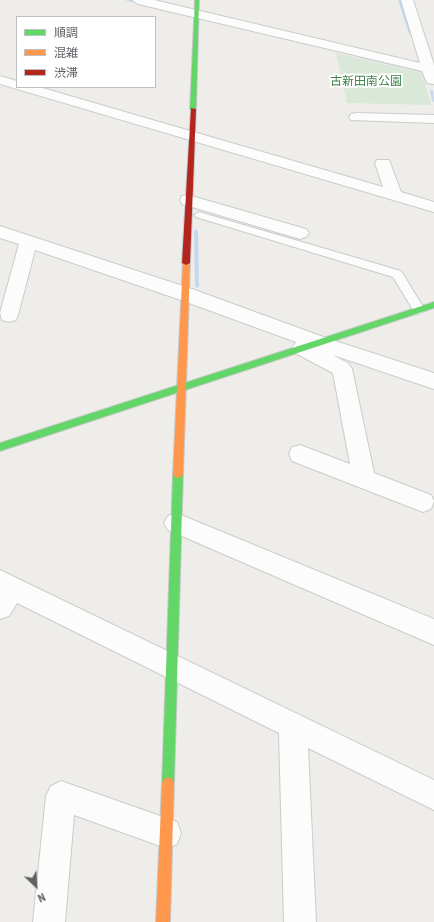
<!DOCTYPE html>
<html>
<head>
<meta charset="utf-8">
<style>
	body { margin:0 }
	#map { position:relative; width:434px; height:922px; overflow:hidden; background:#eeede9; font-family:"Source Sans 3","Noto Sans JP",sans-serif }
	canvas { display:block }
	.legend { position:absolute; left:16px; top:16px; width:140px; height:72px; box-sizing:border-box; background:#fff; border:1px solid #bfc0c2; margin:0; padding:5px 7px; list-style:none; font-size:12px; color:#5f6166 }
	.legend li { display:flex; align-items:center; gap:8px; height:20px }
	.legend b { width:20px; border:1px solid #bfc0c2 }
	.north { position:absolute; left:16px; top:866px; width:40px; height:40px; -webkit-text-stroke:3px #fff; paint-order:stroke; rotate:155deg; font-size:11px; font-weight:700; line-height:16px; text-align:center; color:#5f6166 }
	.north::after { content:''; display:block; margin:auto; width:14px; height:18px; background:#5f6166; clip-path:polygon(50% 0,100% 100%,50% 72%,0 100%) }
</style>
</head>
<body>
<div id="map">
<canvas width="434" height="922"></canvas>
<ul class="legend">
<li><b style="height:5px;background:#63d668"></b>順調</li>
<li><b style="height:5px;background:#ff974d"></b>混雑</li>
<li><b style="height:5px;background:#b3261e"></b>渋滞</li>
</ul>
<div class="north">N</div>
</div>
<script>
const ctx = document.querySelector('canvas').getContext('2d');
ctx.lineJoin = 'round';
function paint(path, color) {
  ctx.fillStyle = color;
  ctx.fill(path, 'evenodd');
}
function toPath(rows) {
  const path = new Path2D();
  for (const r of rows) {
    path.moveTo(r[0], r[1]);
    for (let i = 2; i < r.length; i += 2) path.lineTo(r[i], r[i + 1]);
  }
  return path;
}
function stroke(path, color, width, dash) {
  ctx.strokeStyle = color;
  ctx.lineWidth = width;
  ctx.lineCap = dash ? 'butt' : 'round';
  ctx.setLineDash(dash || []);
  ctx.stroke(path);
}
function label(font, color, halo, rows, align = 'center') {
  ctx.font = font + ' "Source Sans 3","Noto Sans JP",sans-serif';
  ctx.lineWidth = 4;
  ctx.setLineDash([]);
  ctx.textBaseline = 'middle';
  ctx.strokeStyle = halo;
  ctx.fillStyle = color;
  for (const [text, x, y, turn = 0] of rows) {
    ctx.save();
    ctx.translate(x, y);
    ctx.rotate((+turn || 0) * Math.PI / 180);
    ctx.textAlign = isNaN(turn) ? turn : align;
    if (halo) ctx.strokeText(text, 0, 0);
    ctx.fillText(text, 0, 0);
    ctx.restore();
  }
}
paint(toPath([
	[336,53,422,73,431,105,347,103]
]), '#d9e8d8');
paint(toPath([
	[125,0,131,0,144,4,142,5,125,0],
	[398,0,402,0,412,35,409,34,398,0],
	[361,56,421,70,423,71,421,72,361,58,361,56],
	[430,90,433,91,434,102,432,101,430,90],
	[196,229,198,231,199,286,197,288,195,286,194,231,196,229]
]), '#c3d9f2');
const lane = toPath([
	[199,212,401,271,425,310,419,314,415,313,393,277,196,217,194,215,199,212]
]);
const street = toPath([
	[132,0,154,0,420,63,401,0,413,0,434,65,434,84,427,83,422,71,138,4,132,0],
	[0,76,17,81,17,87,39,87,383,187,375,163,377,160,389,160,401,192,434,202,434,212,0,84,0,76],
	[356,113,434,115,434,123,351,120,349,117,351,114,356,113],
	[188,195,306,229,309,233,306,237,300,239,182,204,180,200,182,196,188,195],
	[0,226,192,289,326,338,434,373,434,389,333,355,349,364,352,369,374,473,431,495,434,501,431,509,423,512,292,461,289,454,292,447,300,445,350,464,333,373,295,353,292,348,296,342,178,299,35,250,18,315,16,320,9,322,2,320,0,313,19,244,0,238,0,226],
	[176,513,434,619,434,645,168,530,164,523,168,516,176,513],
	[0,570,434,780,434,810,308,748,316,922,284,922,279,733,17,603,9,616,0,619,0,570],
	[61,781,177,822,181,833,177,844,166,848,74,815,65,922,33,922,46,796,51,786,61,781]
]);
const fast = toPath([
	[195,0,199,0,196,109,193,111,190,109,195,0],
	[434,302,434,308,0,451,0,443,434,302],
	[178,470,181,471,183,474,174,783,172,787,168,789,164,787,162,783,173,474,175,471,178,470]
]);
const slow = toPath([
	[183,261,189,261,190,263,183,474,181,477,178,478,175,477,173,474,183,261],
	[168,777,172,779,174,783,170,922,156,922,162,783,164,779,168,777]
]);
const jam = toPath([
	[191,108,196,109,190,263,186,265,182,263,191,108]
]);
stroke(lane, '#cbcbca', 2);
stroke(street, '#cbcbca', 2);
stroke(fast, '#c9c9ca', 2);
stroke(slow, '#c9c9ca', 2);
stroke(jam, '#c9c9ca', 2);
paint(lane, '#fcfcfc');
paint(street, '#fcfcfc');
paint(fast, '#63d668');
paint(slow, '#ff974d');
paint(jam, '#b3261e');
label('12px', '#40844b', '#fff', [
	["古新田南公園",366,82]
]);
</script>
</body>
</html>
